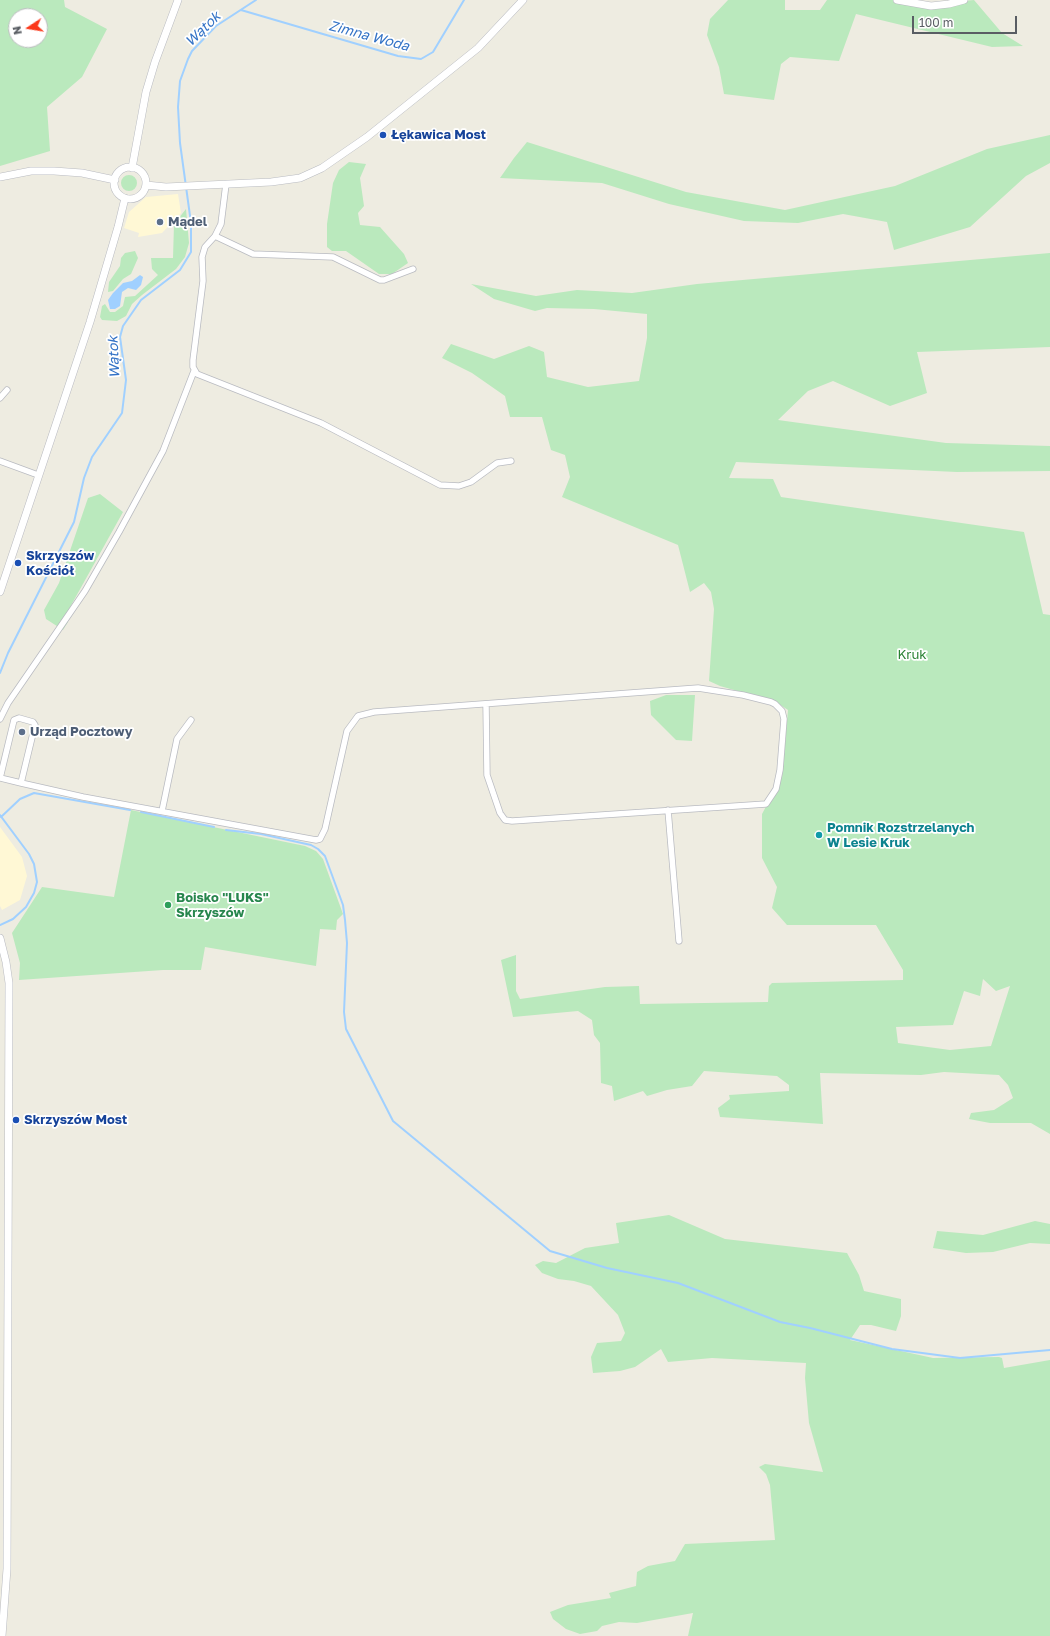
<!DOCTYPE html>
<html>
<head>
<meta charset="utf-8">
<style>
	body { margin:0 }
	#map { position:relative; width:1050px; height:1636px; overflow:hidden; background:#eeece1; font-family:"Golos Text",sans-serif }
	canvas { display:block }
	.north { position:absolute; left:8px; top:8px; width:40px; height:40px; box-sizing:border-box; background:#fff; border:1px solid #bdbec1; border-radius:50%; rotate:258deg; font-size:11px; font-weight:700; line-height:16px; text-align:center; color:#595d63 }
	.north::after { content:''; display:block; margin:auto; width:14px; height:18px; background:#fb381a; clip-path:polygon(50% 0,100% 100%,50% 72%,0 100%) }
	.scale { position:absolute; left:912px; top:16px; width:105px; height:18px; box-sizing:border-box; border:2px solid #595d63; border-top:0; padding-left:5px; font-size:12px; line-height:14px; white-space:nowrap; color:#595d63; -webkit-text-stroke:3px #fff; paint-order:stroke }
</style>
</head>
<body>
<div id="map">
<canvas width="1050" height="1636"></canvas>
<div class="north">N</div>
<div class="scale">100 m</div>
</div>
<script>
const ctx = document.querySelector('canvas').getContext('2d');
ctx.lineJoin = 'round';
function paint(path, color) {
  ctx.fillStyle = color;
  ctx.fill(path, 'evenodd');
}
function toPath(rows) {
  const path = new Path2D();
  for (const r of rows) {
    if (r.length === 3) {
      path.moveTo(r[0] + r[2], r[1]);
      path.arc(r[0], r[1], r[2], 0, 2 * Math.PI);
      continue;
    }
    path.moveTo(r[0], r[1]);
    for (let i = 2; i < r.length; i += 2) path.lineTo(r[i], r[i + 1]);
  }
  return path;
}
function stroke(path, color, width, dash) {
  ctx.strokeStyle = color;
  ctx.lineWidth = width;
  ctx.lineCap = dash ? 'butt' : 'round';
  ctx.setLineDash(dash || []);
  ctx.stroke(path);
}
function label(font, color, halo, rows, align = 'center') {
  ctx.font = font + ' "Golos Text",sans-serif';
  ctx.lineWidth = 3.5;
  ctx.setLineDash([]);
  ctx.textBaseline = 'middle';
  ctx.strokeStyle = halo;
  ctx.fillStyle = color;
  for (const [text, x, y, turn = 0] of rows) {
    ctx.save();
    ctx.translate(x, y);
    ctx.rotate((+turn || 0) * Math.PI / 180);
    ctx.textAlign = isNaN(turn) ? turn : align;
    if (halo) ctx.strokeText(text, 0, 0);
    ctx.fillText(text, 0, 0);
    ctx.restore();
  }
}
paint(toPath([
	[178,194,181,213,162,233,138,237,139,233,124,228,129,212,146,197],
	[0,827,22,857,27,876,20,900,2,910,0,906]
]), '#fff8d5');
paint(toPath([
	[0,0,64,0,65,7,107,29,82,77,47,107,50,151,0,166],
	[16,16,40,16,40,40,16,40],
	[728,0,785,0,785,10,820,10,827,0,897,0,921,5,974,0,1002,33,1023,46,992,47,856,14,839,61,790,57,781,64,774,100,724,94,719,67,707,35,710,19],
	[1050,135,1050,163,1026,176,970,227,894,250,887,222,843,214,798,223,744,221,669,204,602,183,500,178,514,158,527,142,686,192,785,210,895,186,987,149],
	[349,162,366,164,360,178,364,206,358,213,360,225,380,227,404,254,408,263,392,274,379,274,346,251,332,251,327,247,327,224,333,183,339,170],
	[129,183,8],
	[186,209,189,243,185,257,176,269,142,295,132,304,126,316,117,321,102,320,100,317,102,306,105,304,110,312,115,312,123,306,125,297,135,296,158,275,152,269,151,258,173,258,174,224],
	[135,251,138,258,131,274,123,279,113,291,108,292,109,282,120,266,121,258,125,253],
	[1050,253,1050,347,917,352,927,393,890,406,833,381,808,391,778,420,946,443,1050,446,1050,471,957,472,736,462,729,478,773,479,781,497,1024,532,1043,614,1050,615,1050,1134,1031,1123,990,1123,969,1119,971,1113,994,1110,1013,1098,1008,1085,999,1075,944,1072,921,1075,820,1073,823,1124,720,1117,718,1108,730,1099,729,1095,789,1091,789,1085,777,1076,704,1071,692,1086,667,1090,647,1096,643,1091,614,1101,612,1086,601,1083,600,1043,594,1035,592,1020,578,1011,513,1017,501,960,516,955,516,991,520,999,605,987,639,986,640,1004,768,1002,769,986,772,983,903,980,903,970,876,925,787,925,772,908,777,887,762,858,762,814,782,777,788,710,776,702,720,686,709,681,714,609,711,592,704,583,690,592,678,545,562,497,570,477,565,455,551,450,542,417,510,417,505,396,472,373,442,358,451,344,494,359,529,346,544,352,547,377,588,387,639,381,647,338,647,314,594,309,547,308,535,311,494,299,471,284,536,296,577,290,632,293,697,284],
	[983,979,996,991,1010,986,991,1046,950,1050,898,1043,896,1027,953,1025,964,991,980,996],
	[100,494,123,512,69,609,68,622,63,630,46,619,44,610,59,583,88,498],
	[666,695,695,695,692,741,676,740,651,715,650,701],
	[131,810,305,846,316,851,323,859,343,914,337,920,336,930,320,929,316,966,205,947,201,970,163,970,19,980,20,963,12,933,42,887,114,897],
	[669,1215,725,1239,847,1253,859,1275,864,1291,901,1299,901,1316,896,1331,871,1325,860,1325,850,1340,933,1358,999,1357,1002,1358,1004,1368,1050,1360,1050,1636,688,1636,693,1613,637,1623,619,1622,602,1626,597,1631,580,1634,566,1629,553,1619,550,1612,568,1605,611,1598,609,1593,636,1586,637,1572,648,1566,675,1561,685,1544,775,1540,770,1485,766,1474,759,1467,765,1464,823,1472,809,1423,805,1378,806,1363,712,1358,668,1362,661,1349,635,1367,620,1371,593,1373,591,1357,597,1343,621,1341,625,1333,618,1315,591,1286,574,1281,558,1279,542,1273,535,1265,543,1261,556,1263,585,1248,619,1243,616,1223],
	[1035,1221,1050,1224,1050,1244,1030,1243,993,1252,966,1253,933,1248,937,1231,983,1235]
]), '#bae9bd');
paint(toPath([
	[140,275,143,277,141,285,136,290,128,288,122,292,120,306,115,309,110,309,108,300,113,293,123,283,132,281]
]), '#a0d0ff');
stroke(toPath([
	[241,10,398,56,421,59,433,52,464,0],
	[0,673,8,653,74,522,84,478,92,457,122,413,126,380,120,337,123,326,141,300,180,270,191,252,191,223,180,143,178,107,180,81,188,59,192,51,216,26,256,0],
	[141,812,214,827],
	[0,815,29,854,34,864,37,882,34,893,26,907,13,919,0,925],
	[1,817,20,799,34,793,130,810],
	[226,830,261,834,311,845,318,849,325,856,343,905,345,920,347,943,344,1012,346,1029,393,1121,550,1251,607,1268,678,1283,780,1322,810,1328,892,1349,960,1358,1050,1350]
]), '#a0d0ff', 2);
const minor = toPath([
	[226,184,221,224,215,236,205,247,202,257,203,281,193,360,193,367,197,374,321,423,440,485,459,486,471,482,497,463,511,461],
	[215,236,253,254,333,257,380,280,384,280,413,269],
	[0,398,7,390],
	[0,461,38,475],
	[0,719,8,703,85,591,119,532,163,451,194,371],
	[21,783,35,725,33,722,19,718,14,720,0,778,21,783,83,797,316,840,320,839,325,829,347,731,358,716,374,712,698,688,743,695,771,702,775,704,782,711,784,719,780,770,776,789,766,804,512,821,505,820,500,813,487,775,486,704],
	[668,810,679,941],
	[162,811,177,739,191,720]
]);
const tertiary = toPath([
	[897,0,931,6,949,4,964,0],
	[130,183,16],
	[132,168,146,92,155,62,178,0],
	[0,177,31,171,54,171,82,173,115,180],
	[146,185,166,187,271,182,300,178,322,168,367,137,478,48,523,0],
	[0,592,90,322,118,227,125,198],
	[0,938,6,962,9,983,7,1569,2,1636]
]);
stroke(minor, '#b9bbc1', 7);
stroke(tertiary, '#b9bbc1', 8);
stroke(minor, '#fff', 5.5);
stroke(tertiary, '#fff', 7);
for (const [x, y, r, color] of [
	[383,135,4,"#1a4fb4"],
	[160,222,4,"#5c6f8a"],
	[18,563,4,"#1a4fb4"],
	[22,732,4,"#5c6f8a"],
	[819,835,4,"#0f9aa8"],
	[168,905,4,"#2e9e5b"],
	[16,1120,4,"#1a4fb4"]
]) {
  const dot = new Path2D();
  dot.arc(x, y, r, 0, 2 * Math.PI);
  ctx.fillStyle = color;
  ctx.fill(dot);
  stroke(dot, '#fff', 1.5);
}
label('bold 13px', '#164399', '#fff', [
	["Łękawica Most",391,135],
	["Skrzyszów",26,556],
	["Kościół",26,571],
	["Skrzyszów Most",24,1120]
], 'left');
label('bold 13px', '#4e5e75', '#fff', [
	["Mądel",168,222],
	["Urząd Pocztowy",30,732]
], 'left');
label('13px', '#2a8234', '#fff', [
	["Kruk",912,655]
]);
label('bold 13px', '#0d838f', '#fff', [
	["Pomnik Rozstrzelanych",827,828],
	["W Lesie Kruk",827,843]
], 'left');
label('bold 13px', '#27864d', '#fff', [
	["Boisko \"LUKS\"",176,898],
	["Skrzyszów",176,913]
], 'left');
label('italic 14px', '#3473c6', '#fff', [
	["Wątok",203,29,-44],
	["Zimna Woda",369,36,15],
	["Wątok",114,357,-93]
]);
</script>
</body>
</html>
